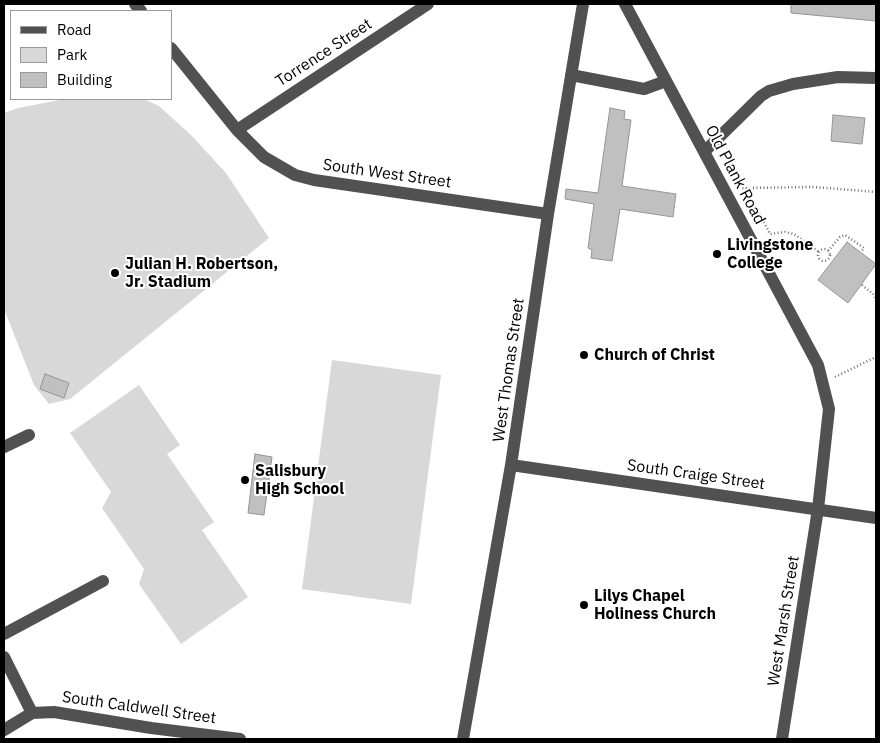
<!DOCTYPE html>
<html>
<head>
<meta charset="utf-8">
<style>
	body { margin:0 }
	#map { position:relative; width:880px; height:743px; overflow:hidden; background:#fff; font-family:"IBM Plex Sans",sans-serif }
	canvas { display:block }
	.frame { position:absolute; inset:0; border:5px solid #000; pointer-events:none }
	.legend { position:absolute; left:10px; top:10px; width:162px; height:90px; box-sizing:border-box; background:#fff; border:1px solid #999; margin:0; padding:6px 9px; list-style:none; font-size:15px; color:#000 }
	.legend li { display:flex; align-items:center; gap:10px; height:25px }
	.legend b { width:25px; border:1px solid #999 }
</style>
</head>
<body>
<div id="map">
<canvas width="880" height="743"></canvas>
<div class="frame"></div>
<ul class="legend">
<li><b style="height:6px;background:#515151"></b>Road</li>
<li><b style="height:14px;background:#d8d8d8"></b>Park</li>
<li><b style="height:14px;background:#c0c0c0"></b>Building</li>
</ul>
</div>
<script>
const ctx = document.querySelector('canvas').getContext('2d');
ctx.lineJoin = 'round';
function paint(path, color) {
  ctx.fillStyle = color;
  ctx.fill(path, 'evenodd');
}
function toPath(rows) {
  const path = new Path2D();
  for (const r of rows) {
    if (r.length === 3) {
      path.moveTo(r[0] + r[2], r[1]);
      path.arc(r[0], r[1], r[2], 0, 2 * Math.PI);
      continue;
    }
    path.moveTo(r[0], r[1]);
    for (let i = 2; i < r.length; i += 2) path.lineTo(r[i], r[i + 1]);
  }
  return path;
}
function stroke(path, color, width, dash) {
  ctx.strokeStyle = color;
  ctx.lineWidth = width;
  ctx.lineCap = dash ? 'butt' : 'round';
  ctx.setLineDash(dash || []);
  ctx.stroke(path);
}
function label(font, color, halo, rows, align = 'center') {
  ctx.font = font + ' "IBM Plex Sans",sans-serif';
  ctx.lineWidth = 4;
  ctx.setLineDash([]);
  ctx.textBaseline = 'middle';
  ctx.strokeStyle = halo;
  ctx.fillStyle = color;
  for (const [text, x, y, turn = 0] of rows) {
    ctx.save();
    ctx.translate(x, y);
    ctx.rotate((+turn || 0) * Math.PI / 180);
    ctx.textAlign = isNaN(turn) ? turn : align;
    if (halo) ctx.strokeText(text, 0, 0);
    ctx.fillText(text, 0, 0);
    ctx.restore();
  }
}
paint(toPath([
	[65,99,144,99,159,106,191,135,226,173,269,238,70,399,49,404,34,385,4,309,4,113,18,108],
	[332,360,441,375,411,604,302,589],
	[139,385,180,445,167,454,214,522,202,530,248,597,181,644,139,584,144,569,102,508,111,492,70,433]
]), '#d8d8d8');
const building = toPath([
	[791,4,876,4,876,21,791,13,791,4],
	[610,108,625,111,624,119,631,120,622,186,676,194,673,217,620,209,612,261,591,258,592,250,588,248,594,204,565,199,566,189,598,193,610,108],
	[833,115,865,118,862,144,831,141,833,115],
	[847,242,876,264,848,303,818,280,847,242],
	[45,374,69,383,64,398,40,389,45,374],
	[255,454,272,457,264,515,248,513,255,454]
]);
paint(building, '#c0c0c0');
stroke(building, '#959595', 1);
stroke(toPath([
	[739,188,814,187,876,192],
	[746,188,770,234,785,232,794,234,819,252],
	[824,255,6],
	[828,251,840,237,845,235,864,248,861,252],
	[862,285,873,294,876,299],
	[835,377,876,357]
]), '#737373', 2.5, [1, 2.5]);
stroke(toPath([
	[135,4,141,11],
	[625,4,818,365,829,409,818,509,782,739],
	[171,48,237,130,264,157,295,175,314,180,548,214],
	[571,75,644,89,666,81],
	[237,130,428,4],
	[704,152,761,96,769,91,793,84,838,77,876,78],
	[4,447,29,435],
	[511,465,876,518],
	[4,634,103,581],
	[4,657,32,713],
	[4,730,32,713,54,712,151,728,240,739],
	[463,739,511,465,548,214,583,4]
]), '#515151', 12);
for (const [x, y, r, color] of [
	[717,254,5,"#000"],
	[115,273,5,"#000"],
	[584,355,5,"#000"],
	[245,480,5,"#000"],
	[584,605,5,"#000"]
]) {
  const dot = new Path2D();
  dot.arc(x, y, r, 0, 2 * Math.PI);
  ctx.fillStyle = color;
  ctx.fill(dot);
  stroke(dot, '#fff', 2);
}
label('16px', '#000', '#fff', [
	["Torrence Street",324,53,-33],
	["South West Street",387,174,8],
	["Old Plank Road",735,175,62],
	["West Thomas Street",509,370,-82],
	["South Craige Street",696,475,8],
	["West Marsh Street",784,621,-81],
	["South Caldwell Street",139,708,8]
]);
label('bold 16px', '#000', '#fff', [
	["Livingstone",727,245],
	["College",727,263],
	["Julian H. Robertson,",125,264],
	["Jr. Stadium",125,282],
	["Church of Christ",594,355],
	["Salisbury",255,471],
	["High School",255,489],
	["Lilys Chapel",594,596],
	["Holiness Church",594,614]
], 'left');
</script>
</body>
</html>
